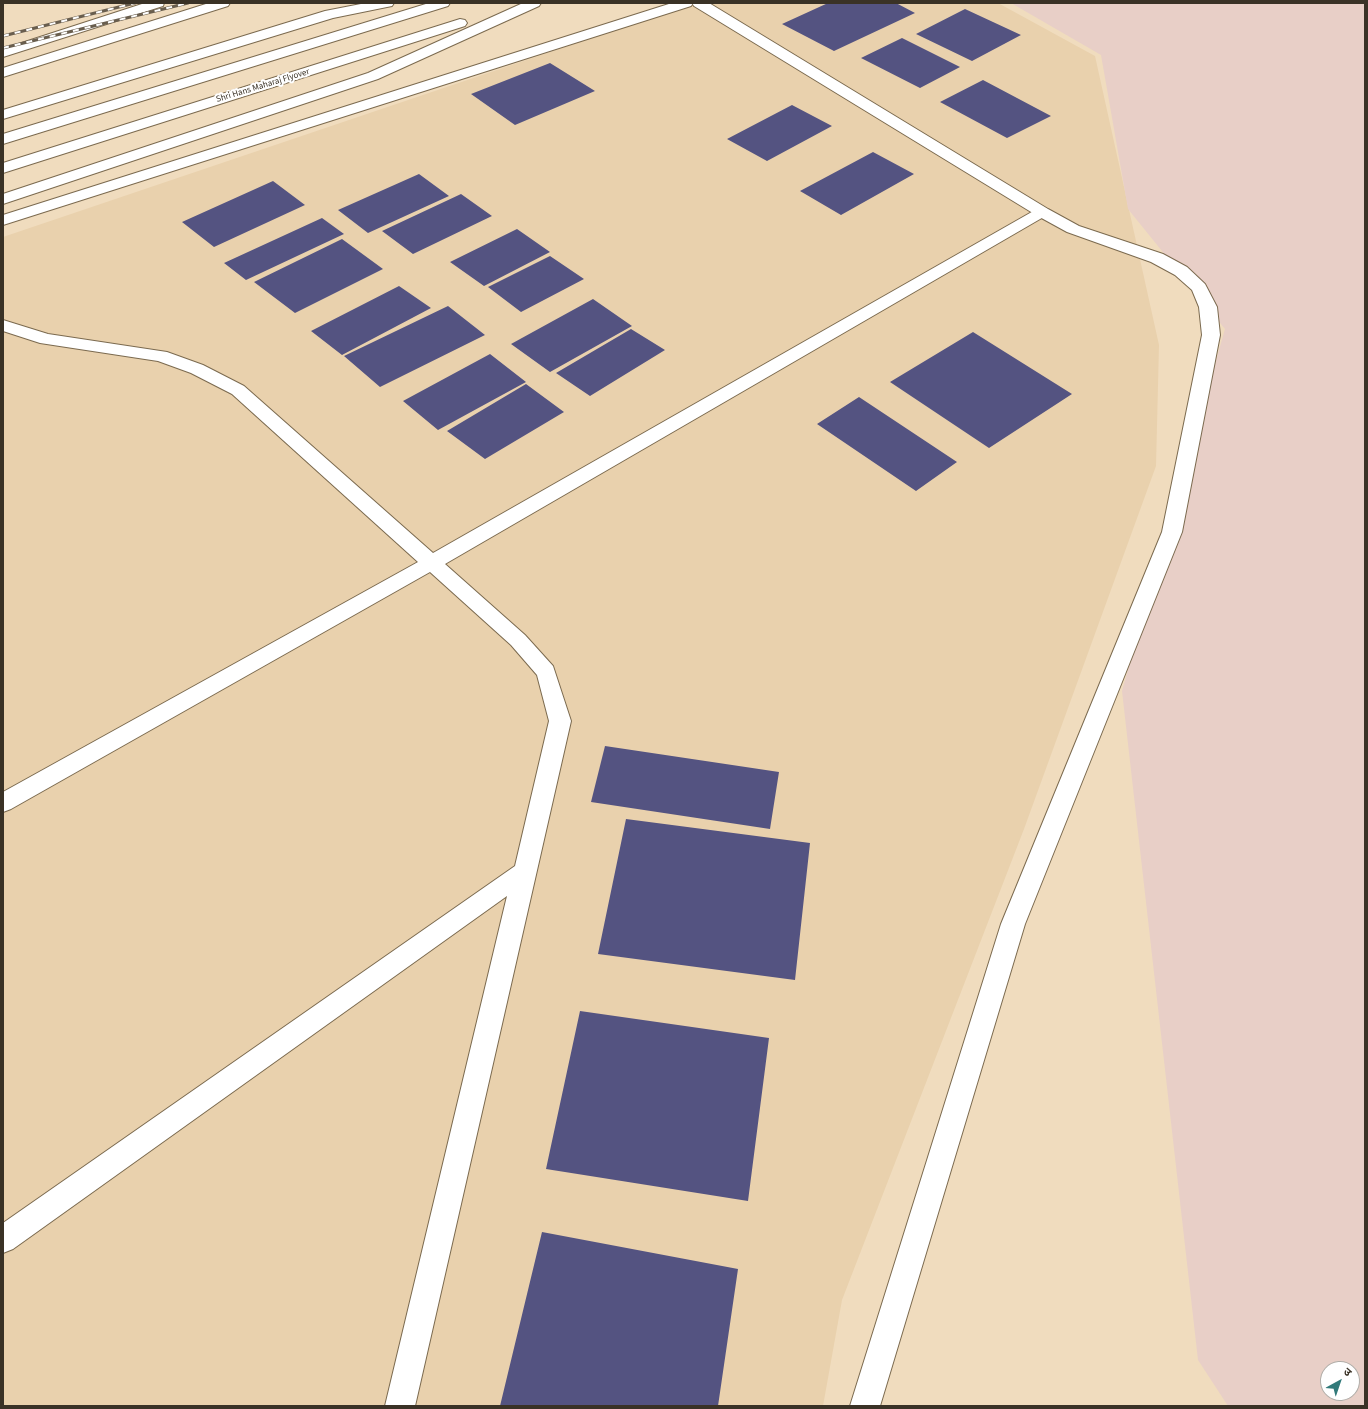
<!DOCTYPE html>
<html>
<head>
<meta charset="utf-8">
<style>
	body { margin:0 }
	#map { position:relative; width:1368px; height:1409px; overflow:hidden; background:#f0dcbe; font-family:"Source Sans 3","Noto Sans Devanagari",sans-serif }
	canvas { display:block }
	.frame { position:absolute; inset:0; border:4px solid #3a3226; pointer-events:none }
	.north { position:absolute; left:1320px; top:1361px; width:40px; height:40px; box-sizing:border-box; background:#fff; border:1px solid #b0ada8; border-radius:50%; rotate:40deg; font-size:11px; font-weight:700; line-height:16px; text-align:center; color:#3a3226 }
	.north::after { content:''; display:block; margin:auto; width:14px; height:18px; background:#317a7a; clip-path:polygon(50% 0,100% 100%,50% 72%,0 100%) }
</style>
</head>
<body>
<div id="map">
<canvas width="1368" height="1409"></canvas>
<div class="frame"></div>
<div class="north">उ</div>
</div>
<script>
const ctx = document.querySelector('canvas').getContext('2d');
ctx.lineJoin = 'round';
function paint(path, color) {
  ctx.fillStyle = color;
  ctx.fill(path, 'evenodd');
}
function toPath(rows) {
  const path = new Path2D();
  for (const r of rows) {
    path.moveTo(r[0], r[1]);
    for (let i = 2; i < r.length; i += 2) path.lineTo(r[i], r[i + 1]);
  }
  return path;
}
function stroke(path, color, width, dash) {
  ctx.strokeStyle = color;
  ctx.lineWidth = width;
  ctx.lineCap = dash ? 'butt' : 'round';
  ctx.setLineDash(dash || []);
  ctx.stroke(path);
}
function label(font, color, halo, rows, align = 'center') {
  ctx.font = font + ' "Source Sans 3",sans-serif';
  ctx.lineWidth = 4;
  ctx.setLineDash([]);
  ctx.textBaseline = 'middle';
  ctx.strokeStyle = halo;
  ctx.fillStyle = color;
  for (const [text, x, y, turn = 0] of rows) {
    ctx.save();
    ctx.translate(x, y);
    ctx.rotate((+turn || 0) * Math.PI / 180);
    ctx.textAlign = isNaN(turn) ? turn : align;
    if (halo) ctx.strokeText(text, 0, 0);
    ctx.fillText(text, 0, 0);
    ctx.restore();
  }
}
paint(toPath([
	[695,3,998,3,1095,56,1159,345,1156,466,1024,829,842,1300,823,1406,3,1406,3,237]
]), '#e9d1ad');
paint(toPath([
	[1011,3,1365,3,1365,1406,1228,1406,1198,1360,1122,691,1225,329,1128,209,1101,55],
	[1328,1369,1352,1369,1352,1393,1328,1393]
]), '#e8cfc7');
paint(toPath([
	[828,3,896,3,915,13,834,51,782,24],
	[965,9,1021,35,972,61,916,34],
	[902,38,960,67,920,88,861,58],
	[550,63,595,91,515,125,471,94],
	[983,80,1051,116,1007,138,940,102],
	[792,105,832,126,767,161,727,139],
	[873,152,914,174,841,215,800,191],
	[419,174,449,196,368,233,338,210],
	[273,181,305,205,214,247,182,222],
	[461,194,492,216,413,254,382,231],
	[322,218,344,234,246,280,224,263],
	[517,229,550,252,484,286,450,262],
	[342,239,383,269,295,313,254,282],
	[550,256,584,279,521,312,488,287],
	[399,286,431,308,342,355,311,331],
	[593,299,632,326,550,372,511,344],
	[448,306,485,335,380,387,344,356],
	[631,329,665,350,590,396,556,373],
	[973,332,1072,394,989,448,890,382],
	[490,354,526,382,438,430,403,401],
	[526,384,564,412,485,459,447,431],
	[859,397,957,462,916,491,817,424],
	[605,746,779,772,770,829,591,802],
	[626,819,810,843,795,980,598,954],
	[580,1011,769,1038,748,1201,546,1169],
	[542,1232,738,1269,718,1406,500,1406]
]), '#545381');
const lane = toPath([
	[145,3,164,3,163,6,3,57,3,49,145,3],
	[1042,207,1047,209,1050,212,1047,215,445,564,525,635,553,666,571,721,415,1406,385,1406,507,896,13,1249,3,1253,3,1223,515,866,549,721,537,675,511,645,430,572,11,809,3,812,3,792,418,562,232,394,191,373,158,361,40,343,3,331,3,320,48,334,167,352,203,365,244,386,433,553,1037,209,1042,207]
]);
const street = toPath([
	[692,3,709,3,1048,209,1079,226,1163,254,1187,267,1205,284,1217,307,1220,335,1182,532,1025,924,880,1406,850,1406,1001,924,1162,532,1202,335,1199,307,1192,290,1175,275,1151,262,1067,232,1036,215,694,6,692,3]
]);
const secondary = toPath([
	[209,3,230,3,228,6,3,77,3,68,209,3],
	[672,3,693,3,691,6,3,225,3,215,672,3]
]);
const primary = toPath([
	[366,3,394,3,392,6,387,7,333,18,3,119,3,110,325,11,366,3],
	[429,3,450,3,448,6,3,144,3,134,429,3],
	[523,3,541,3,539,6,378,79,3,204,3,194,368,73,523,3],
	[460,19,465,20,467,23,465,26,3,173,3,163,460,19]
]);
stroke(lane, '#7b6a4f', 2);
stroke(street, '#7b6a4f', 2);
stroke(secondary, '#7b6a4f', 2);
stroke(primary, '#7b6a4f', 2);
paint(lane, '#fff');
paint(street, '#fff');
paint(secondary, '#fff');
paint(primary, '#fff');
const rail = toPath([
	[3,36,135,3],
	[3,48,188,3]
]);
stroke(rail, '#695e4e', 3);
stroke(rail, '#fff', 2, [6]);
label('9px', '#3a3226', '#fff', [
	["Shri Hans Maharaj Flyover",263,86,-17]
]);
</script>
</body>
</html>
